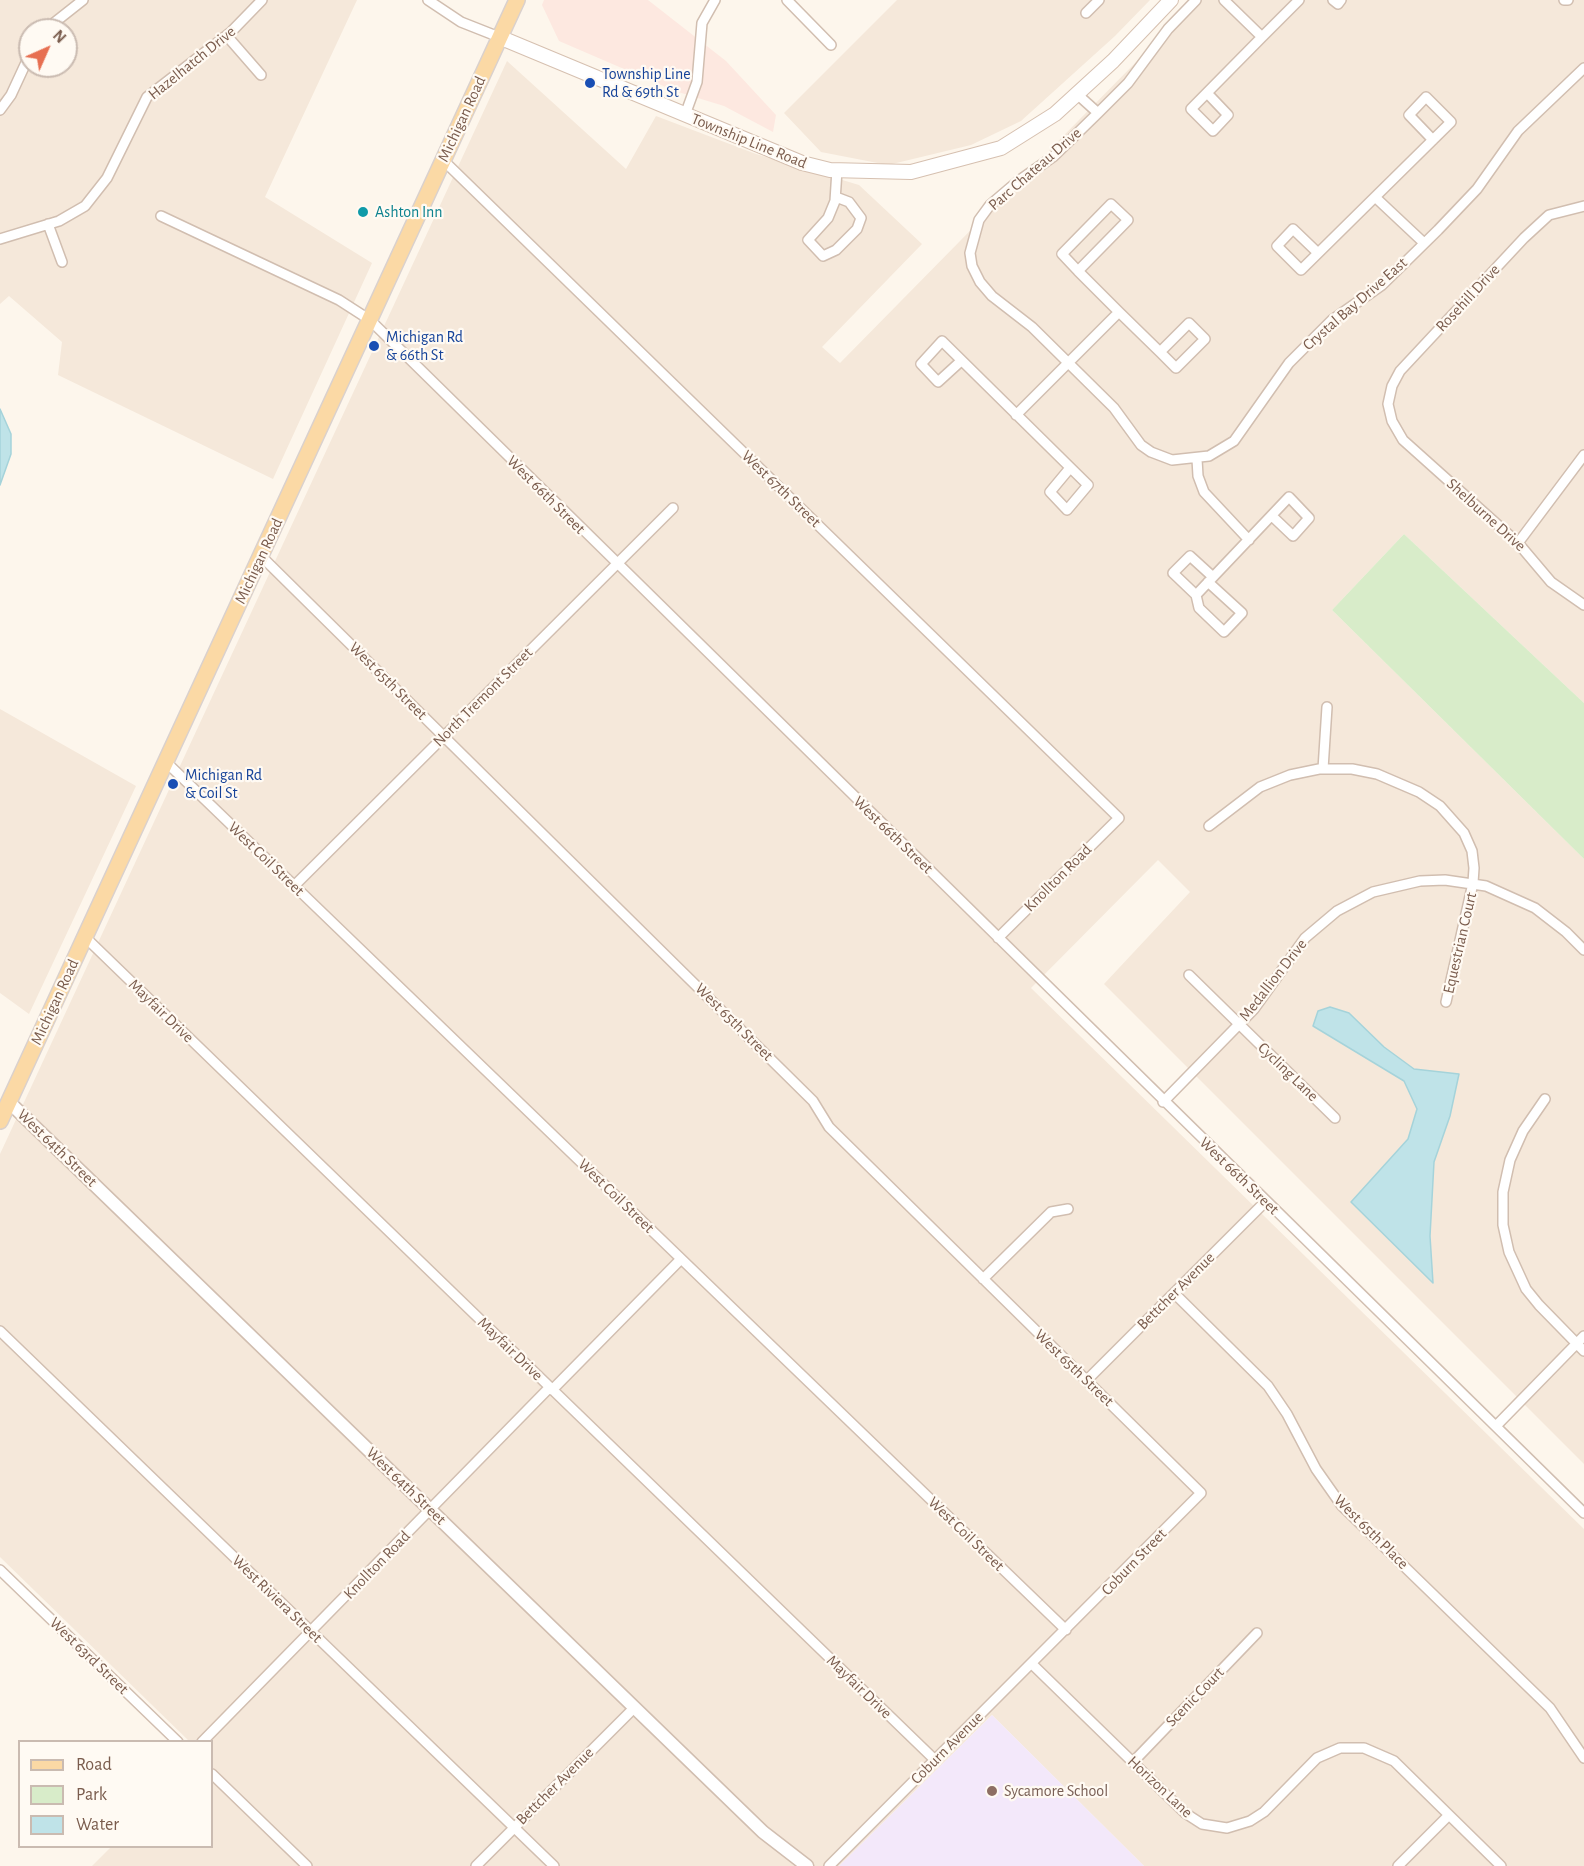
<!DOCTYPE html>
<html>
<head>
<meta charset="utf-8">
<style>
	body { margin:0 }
	#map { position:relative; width:1584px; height:1866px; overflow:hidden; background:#fdf6ec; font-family:"Alegreya Sans",sans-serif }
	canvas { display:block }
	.legend { position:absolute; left:18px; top:1740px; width:195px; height:108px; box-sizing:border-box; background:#fffaf3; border:2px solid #cabbb1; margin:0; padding:8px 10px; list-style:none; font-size:18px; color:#7a5c4d }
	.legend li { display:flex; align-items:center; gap:12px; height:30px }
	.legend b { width:30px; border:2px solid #cabbb1 }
	.north { position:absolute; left:18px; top:18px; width:60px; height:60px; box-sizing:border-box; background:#fffaf3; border:2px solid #cabbb1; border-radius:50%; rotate:45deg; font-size:16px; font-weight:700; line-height:24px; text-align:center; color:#7a5c4d }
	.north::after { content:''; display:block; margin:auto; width:21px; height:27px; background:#e76f51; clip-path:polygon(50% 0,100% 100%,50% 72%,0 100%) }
</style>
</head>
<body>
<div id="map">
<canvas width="1584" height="1866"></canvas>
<ul class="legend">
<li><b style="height:8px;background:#fbd9a5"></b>Road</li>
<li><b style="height:16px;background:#d8ecc9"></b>Park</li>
<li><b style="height:16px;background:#bfe3e8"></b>Water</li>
</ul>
<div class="north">N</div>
</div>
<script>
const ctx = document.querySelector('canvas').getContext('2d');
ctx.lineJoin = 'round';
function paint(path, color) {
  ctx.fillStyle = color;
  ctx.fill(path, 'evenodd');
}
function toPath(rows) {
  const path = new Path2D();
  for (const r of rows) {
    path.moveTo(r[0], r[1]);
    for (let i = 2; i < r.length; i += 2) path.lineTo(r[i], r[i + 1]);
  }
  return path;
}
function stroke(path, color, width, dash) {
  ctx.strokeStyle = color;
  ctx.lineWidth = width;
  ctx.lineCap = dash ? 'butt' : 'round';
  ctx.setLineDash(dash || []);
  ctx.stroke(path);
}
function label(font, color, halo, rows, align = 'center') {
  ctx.font = font + ' "Alegreya Sans",sans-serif';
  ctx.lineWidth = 4.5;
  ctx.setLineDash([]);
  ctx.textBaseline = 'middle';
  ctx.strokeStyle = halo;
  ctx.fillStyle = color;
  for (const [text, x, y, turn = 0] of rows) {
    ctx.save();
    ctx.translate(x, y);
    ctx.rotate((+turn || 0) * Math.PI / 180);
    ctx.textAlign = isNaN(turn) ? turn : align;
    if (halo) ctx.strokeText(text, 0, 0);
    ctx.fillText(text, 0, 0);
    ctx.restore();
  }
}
paint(toPath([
	[0,0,357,0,265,197,372,263,273,479,58,375,62,342,9,296,0,304],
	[30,30,66,30,66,66,30,66],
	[897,0,1150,0,1115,36,1021,121,971,145,888,165,821,152,784,113],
	[1197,0,1584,0,1584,703,1404,534,1332,610,1584,859,1584,1464,1104,984,1190,892,1158,860,1031,988,1584,1529,1584,1866,1144,1866,992,1715,839,1866,92,1866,111,1847,212,1846,212,1742,189,1741,0,1557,0,1154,507,61,626,169,656,116,756,154,859,185,922,244,822,347,840,363],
	[0,709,136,786,29,1014,0,993]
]), '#f5e8da');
paint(toPath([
	[544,0,648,0,726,61,776,115,773,132,724,106,675,91,559,41,542,5]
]), '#fde8e0');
paint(toPath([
	[992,1715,1144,1866,839,1866]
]), '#f3e8fa');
paint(toPath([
	[1404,534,1584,703,1584,859,1332,610]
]), '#d8ecc9');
const water = toPath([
	[0,409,11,434,11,454,0,485,0,409],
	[1330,1007,1349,1013,1384,1047,1414,1069,1459,1074,1450,1116,1434,1162,1430,1236,1433,1283,1351,1202,1408,1139,1417,1109,1404,1081,1313,1026,1318,1011,1330,1007]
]);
paint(water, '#bfe3e8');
stroke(water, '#a5d3da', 1.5);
const minor = toPath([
	[428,0,461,22,499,37],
	[787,0,831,45],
	[1196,0,1168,29,1128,83,1098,113,1054,156,1017,182,990,205,979,220,970,253,972,266,980,282,992,296,1032,327,1114,408,1141,445,1151,452,1172,460,1209,456,1234,441,1289,363,1332,320,1382,285,1438,230,1477,189,1518,131,1584,68],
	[1224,0,1262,37],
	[1333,0,1338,4,1341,0],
	[1564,0,1568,0],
	[1086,13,1099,0],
	[45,30,83,0],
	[227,36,261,75],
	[1207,93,1228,115,1213,131,1191,109,1262,37,1299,0],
	[1077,94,1098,113],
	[0,110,11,95,30,54],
	[685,115,697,82,702,23,715,0],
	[443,160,1119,818,998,938],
	[836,197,849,202,861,218,857,229,836,250,823,256,808,240,828,218,835,201,837,170],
	[1375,197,1424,243],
	[1584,206,1549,215,1524,238,1400,371,1392,386,1388,404,1392,421,1403,440,1518,543,1551,582,1584,605],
	[161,216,339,300,370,320,1584,1513],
	[48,224,62,262],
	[0,239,59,221,85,206,107,178,147,97,231,32,262,0],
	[1318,253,1293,229,1277,246,1301,270,1451,122,1426,97,1409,115,1433,140],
	[1078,271,1128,220,1111,204,1062,254,1078,271,1119,312,1160,352,1176,368,1205,339,1189,323,1160,352],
	[961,361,938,382,921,364,942,341,1088,485,1067,510,1050,492,1070,468],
	[1016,415,1119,312],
	[1197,459,1198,476,1204,492,1249,540],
	[1518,543,1584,455],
	[261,556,813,1101,829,1127,1201,1493,829,1866],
	[1208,582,1242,613,1224,632,1199,608,1196,595,1173,573,1190,556,1213,577],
	[1196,595,1289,497,1309,518,1293,536,1272,516],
	[166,762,1066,1630],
	[1323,769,1327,707],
	[1209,826,1260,787,1290,775,1319,769,1352,769,1377,774,1419,792,1440,806,1464,833,1472,851,1474,868,1473,883,1446,1002],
	[294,886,673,508],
	[85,937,935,1760],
	[1189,975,1335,1118],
	[1545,1099,1523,1131,1510,1160,1503,1192,1503,1225,1509,1252,1526,1289,1539,1305,1584,1351],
	[1163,1102,1254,1009,1305,938,1337,911,1373,892,1420,881,1445,880,1486,886,1535,908,1566,932,1584,950],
	[983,1279,1051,1212,1068,1209],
	[1174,1293,1268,1386,1287,1414,1316,1469,1342,1506,1550,1708,1584,1758],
	[0,1331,554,1866],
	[1087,1380,1265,1202],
	[552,1390,681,1259],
	[1496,1426,1584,1336],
	[0,1570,178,1742],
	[1032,1664,1185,1813,1202,1824,1227,1828,1250,1821,1264,1812,1317,1758,1340,1748,1364,1748,1394,1761,1501,1866],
	[202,1742,550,1387],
	[1133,1762,1257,1633],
	[212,1774,307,1866],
	[476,1866,635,1707],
	[1398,1866,1449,1815]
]);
const tertiary = toPath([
	[9,1102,763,1832,807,1866]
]);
const secondary = toPath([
	[499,37,802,163,830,170,911,172,1001,148,1055,114,1113,61,1171,0]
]);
const primary = toPath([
	[0,1121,517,0]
]);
stroke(minor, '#d1beb0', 12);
stroke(tertiary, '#d1beb0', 15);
stroke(secondary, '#d6c0b0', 16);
stroke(primary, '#dad1cd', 18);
stroke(minor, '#fff', 9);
stroke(tertiary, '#fff', 12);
stroke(secondary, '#fff', 14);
stroke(primary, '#fbd9a5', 15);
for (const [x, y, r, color] of [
	[590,83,6,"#1a4fb4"],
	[363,212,6,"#0f9aa8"],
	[374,346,6,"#1a4fb4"],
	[173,784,6,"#1a4fb4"],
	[992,1791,6,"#8d6e63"]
]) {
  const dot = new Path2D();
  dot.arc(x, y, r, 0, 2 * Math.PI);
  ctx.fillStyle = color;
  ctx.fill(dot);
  stroke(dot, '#fffaf3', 2);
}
label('16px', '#7a5c4d', '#fffaf3', [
	["Hazelhatch Drive",192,63,-39],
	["Michigan Road",462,119,-65],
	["Township Line Road",749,141,22],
	["Parc Chateau Drive",1035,169,-41],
	["Rosehill Drive",1468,298,-47],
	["Crystal Bay Drive East",1355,304,-41],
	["West 67th Street",781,489,44],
	["West 66th Street",546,495,45],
	["Shelburne Drive",1486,515,42],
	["Michigan Road",259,561,-65],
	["West 65th Street",388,681,45],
	["North Tremont Street",483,697,-45],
	["West 66th Street",893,835,44],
	["West Coil Street",266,859,44],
	["Knollton Road",1058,878,-45],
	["Equestrian Court",1460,943,-77],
	["Medallion Drive",1273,980,-52],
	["Michigan Road",55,1002,-65],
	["Mayfair Drive",161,1011,44],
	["West 65th Street",734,1022,45],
	["Cycling Lane",1288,1072,44],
	["West 64th Street",57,1148,44],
	["West 66th Street",1239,1176,44],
	["West Coil Street",616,1196,44],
	["Bettcher Avenue",1176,1291,-45],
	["Mayfair Drive",510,1349,44],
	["West 65th Street",1074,1368,44],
	["West 64th Street",406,1486,44],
	["West 65th Place",1371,1532,45],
	["West Coil Street",966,1534,44],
	["Coburn Street",1134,1562,-46],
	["Knollton Road",377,1565,-46],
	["West Riviera Street",277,1599,44],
	["West 63rd Street",89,1656,44],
	["Mayfair Drive",859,1687,44],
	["Scenic Court",1195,1697,-46],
	["Coburn Avenue",947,1748,-45],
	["Bettcher Avenue",555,1786,-45],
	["Horizon Lane",1160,1787,43]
]);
label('16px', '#164399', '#fffaf3', [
	["Township Line",602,74],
	["Rd & 69th St",602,92],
	["Michigan Rd",386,337],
	["& 66th St",386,355],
	["Michigan Rd",185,775],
	["& Coil St",185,793]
], 'left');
label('16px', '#0d838f', '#fffaf3', [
	["Ashton Inn",375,212]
], 'left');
label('16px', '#785e54', '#fffaf3', [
	["Sycamore School",1004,1791]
], 'left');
</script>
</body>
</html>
